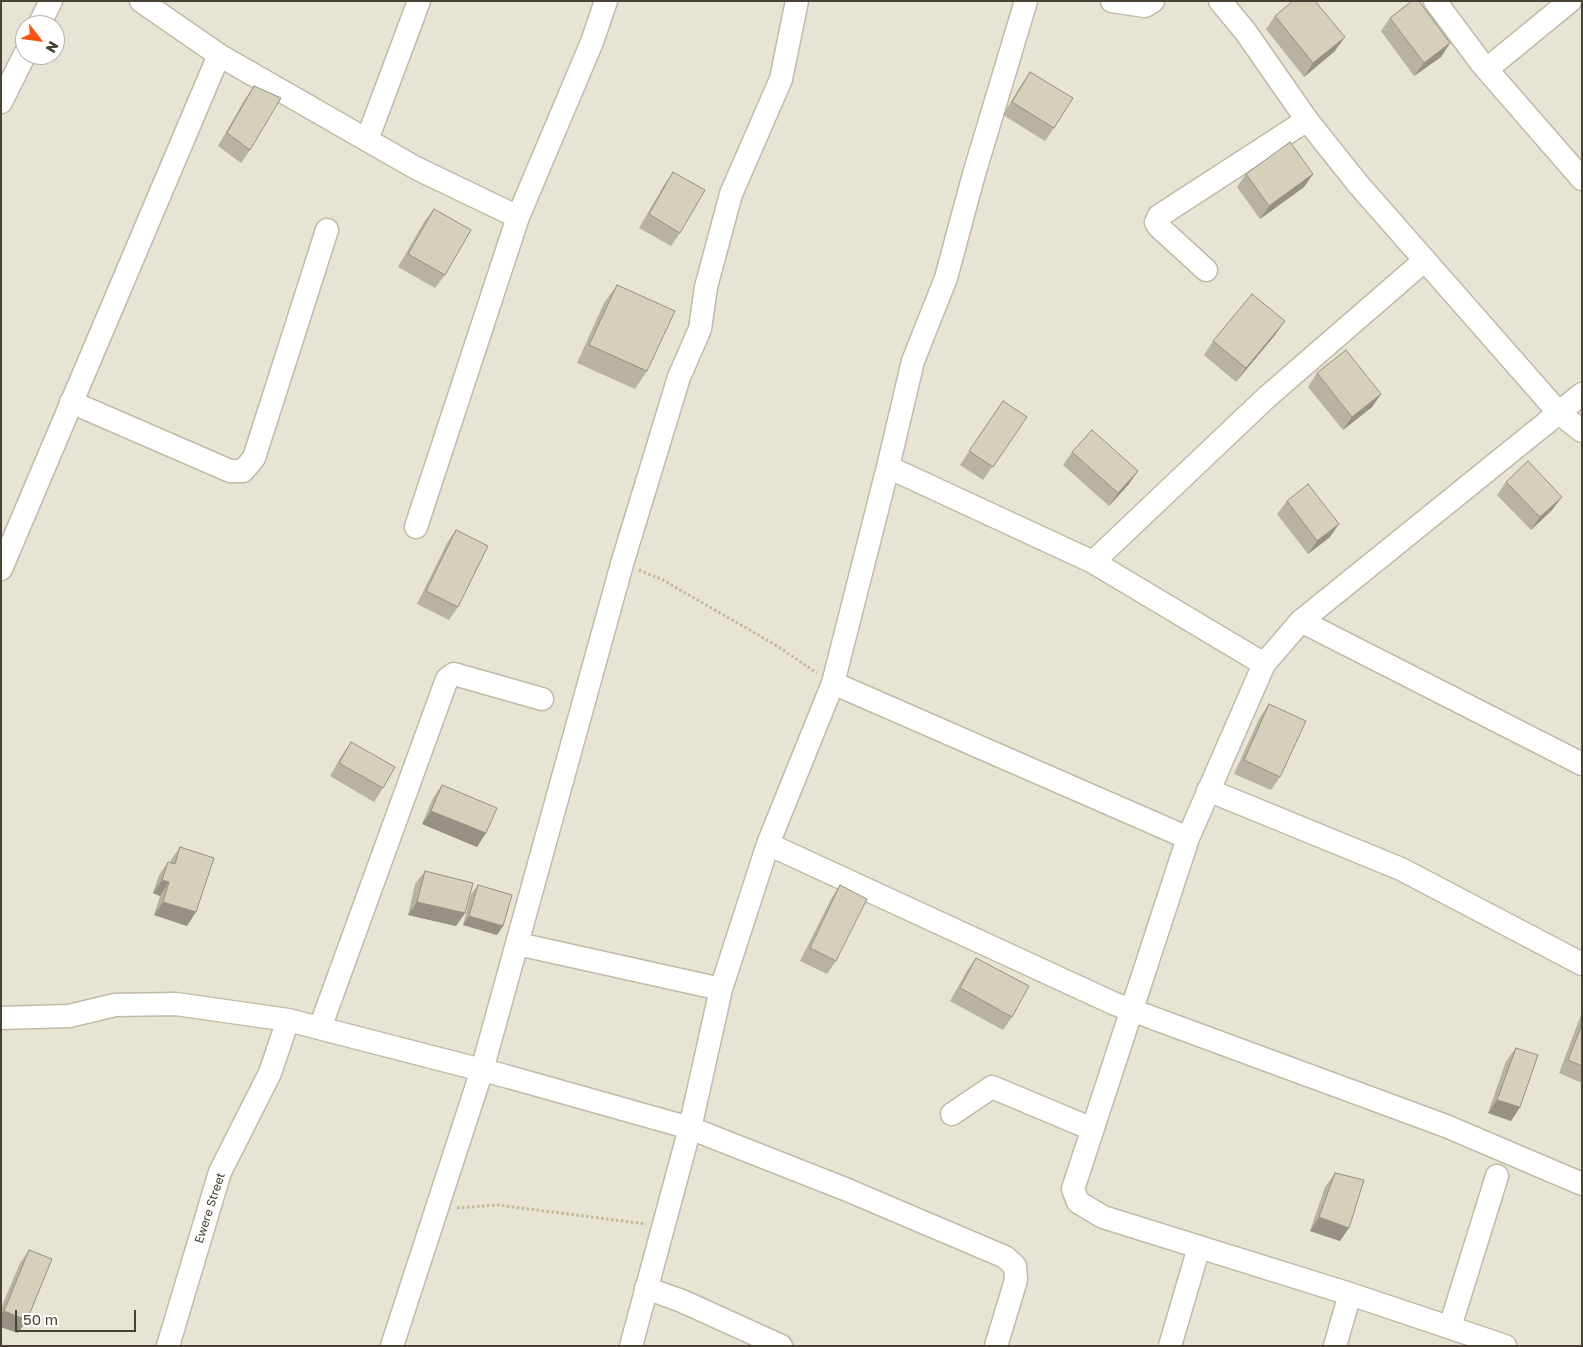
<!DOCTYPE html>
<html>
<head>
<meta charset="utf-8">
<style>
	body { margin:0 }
	#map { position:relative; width:1583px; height:1347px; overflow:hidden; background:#f4f1e5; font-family:"Golos Text",sans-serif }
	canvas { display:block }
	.frame { position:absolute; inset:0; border:2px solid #474234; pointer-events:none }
	.north { position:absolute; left:15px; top:15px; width:50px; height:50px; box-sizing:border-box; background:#fff; border:1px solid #b5b3ae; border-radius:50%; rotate:120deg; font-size:14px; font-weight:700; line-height:20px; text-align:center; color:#474234 }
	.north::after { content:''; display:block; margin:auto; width:18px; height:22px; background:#ff5111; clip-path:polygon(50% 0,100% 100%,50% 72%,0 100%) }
	.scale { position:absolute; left:15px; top:1310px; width:121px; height:22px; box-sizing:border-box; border:2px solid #474234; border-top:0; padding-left:6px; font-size:15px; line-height:18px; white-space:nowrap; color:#474234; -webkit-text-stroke:4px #fff; paint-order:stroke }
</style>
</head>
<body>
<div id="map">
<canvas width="1583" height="1347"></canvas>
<div class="frame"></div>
<div class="north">N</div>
<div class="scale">50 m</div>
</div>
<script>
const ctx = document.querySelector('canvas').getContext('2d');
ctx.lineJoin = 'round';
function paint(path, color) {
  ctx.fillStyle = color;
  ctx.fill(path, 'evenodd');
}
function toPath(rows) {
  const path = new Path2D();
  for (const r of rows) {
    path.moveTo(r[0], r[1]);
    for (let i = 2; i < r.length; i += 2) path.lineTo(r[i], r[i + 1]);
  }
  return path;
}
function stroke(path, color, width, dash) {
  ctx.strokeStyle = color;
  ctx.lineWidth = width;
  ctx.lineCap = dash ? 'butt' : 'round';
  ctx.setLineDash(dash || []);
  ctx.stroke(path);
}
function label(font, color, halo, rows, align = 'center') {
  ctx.font = font + ' "Golos Text",sans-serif';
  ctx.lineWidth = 4;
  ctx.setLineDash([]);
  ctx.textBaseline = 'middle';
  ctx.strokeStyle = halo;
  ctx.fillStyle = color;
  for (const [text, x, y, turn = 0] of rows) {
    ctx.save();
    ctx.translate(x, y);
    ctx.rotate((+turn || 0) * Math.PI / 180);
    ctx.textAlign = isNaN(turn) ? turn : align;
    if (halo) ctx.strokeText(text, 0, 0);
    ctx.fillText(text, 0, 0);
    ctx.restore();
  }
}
paint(toPath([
	[1,1,1582,1,1582,1346,1,1346],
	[25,25,55,25,55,55,25,55]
]), '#e8e4d3');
const minor = toPath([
	[141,1,219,55,367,140,416,168,518,217],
	[1026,1,974,174,946,278,913,361,888,467,1093,562,1264,664],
	[1112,1,1145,6,1153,1],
	[1220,1,1245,31,1307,120,1358,184,1559,413,1582,431],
	[1435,1,1482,64,1582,179],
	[39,25,51,1],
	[1487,69,1570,1],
	[1,102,25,54],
	[367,140,419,1],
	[1206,270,1159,227,1156,222,1159,216,1307,120],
	[71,402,230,471,243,471,254,458,327,230],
	[416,527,518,217,592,42,606,1],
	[1093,562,1267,397,1425,260],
	[1,569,219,55],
	[1301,621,1582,764],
	[833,683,1188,838],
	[1208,790,1401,869,1582,964],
	[768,844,1115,1004,1446,1126,1582,1184],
	[518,944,721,989],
	[1,1018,69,1016,115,1005,176,1004,288,1020,509,1077,690,1128,845,1189,1005,1257,1015,1266,1016,1280,996,1346],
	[320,1028,447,679,454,674,542,699],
	[952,1114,992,1087,1092,1129],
	[646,1288,682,1301,781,1346],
	[1450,1327,1497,1176],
	[168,1346,220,1172,270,1073,288,1020],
	[392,1346,482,1070,622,564,679,377,700,329,706,287,731,194,781,79,797,1],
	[631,1346,690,1128,721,989,768,844,833,683,888,467],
	[1170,1346,1199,1247],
	[1335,1346,1350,1294],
	[1505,1346,1350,1294,1103,1217,1078,1202,1073,1189,1188,838,1264,664,1301,621,1582,394]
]);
stroke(minor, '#c0baa7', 25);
stroke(toPath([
	[639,570,663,580,774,644,817,673],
	[457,1208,498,1205,646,1224]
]), '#c3b997', 3, [2.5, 2.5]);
stroke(minor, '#fff', 22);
paint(toPath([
	[1275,16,1335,51,1304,77,1266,29],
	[1390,18,1450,43,1441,57,1414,76,1381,31],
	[1030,72,1054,128,1045,141,1003,115,1021,85],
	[254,86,250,150,241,163,218,146,245,99],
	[673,172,680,233,671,246,639,228,664,185],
	[1246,174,1313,174,1304,187,1260,219,1237,187],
	[434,209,445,275,435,288,398,267,424,222],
	[617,285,647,371,635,389,577,363,604,303],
	[1285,321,1275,335,1236,382,1204,355,1213,341],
	[1317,373,1381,394,1372,407,1343,430,1308,387],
	[1003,401,1027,417,983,480,960,465],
	[1072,452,1129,484,1109,506,1063,465],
	[1506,482,1552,510,1531,530,1497,495],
	[1287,501,1330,537,1308,554,1277,514],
	[456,530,458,607,449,620,417,604,447,543],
	[1269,704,1280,777,1271,790,1234,774,1260,717],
	[351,742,383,788,374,802,330,776,342,755],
	[442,785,477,847,422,824,433,798],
	[180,847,187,926,154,915,160,896,153,893,159,875,168,862,170,863,171,860],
	[425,871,465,913,456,926,408,915,415,884],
	[478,885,503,926,497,935,463,925,471,894],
	[840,885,836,961,827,974,800,961,831,899],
	[976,958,1012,1017,1003,1030,950,1001,967,971],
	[1582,1012,1582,1083,1559,1073],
	[1516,1048,1520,1107,1511,1121,1488,1113,1506,1061],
	[1335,1173,1340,1241,1310,1231,1325,1187],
	[29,1250,18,1333,1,1327,1,1308,20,1263]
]), '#b8b2a0');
paint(toPath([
	[1345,37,1335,51,1304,77,1313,63],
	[1450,43,1441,57,1414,76,1424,63],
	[1313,174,1304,187,1260,219,1269,206],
	[1285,321,1275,335,1236,382,1246,368],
	[1381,394,1372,407,1343,430,1352,417],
	[1138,471,1129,484,1109,506,1118,493],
	[1562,497,1552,510,1531,530,1540,517],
	[1339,524,1330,537,1308,554,1317,541],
	[431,811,486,833,477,847,422,824],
	[162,880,169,882,160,896,153,893],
	[163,902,196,912,187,926,154,915],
	[417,902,465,913,456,926,408,915],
	[469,916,503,926,497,935,463,925],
	[1497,1100,1520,1107,1511,1121,1488,1113],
	[1319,1217,1349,1228,1340,1241,1310,1231],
	[4,1311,27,1320,18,1333,1,1327,1,1315]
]), '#969182');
const building = toPath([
	[1293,1,1315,1,1345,37,1313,63,1275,16,1293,1],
	[1412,1,1419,1,1450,43,1424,63,1390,18,1412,1],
	[1030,72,1073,98,1054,128,1012,102,1030,72],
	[254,86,281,98,250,150,227,133,254,86],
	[1290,142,1313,174,1269,206,1246,174,1290,142],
	[673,172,705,190,680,233,649,214,673,172],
	[434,209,471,230,445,275,408,254,434,209],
	[617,285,675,311,647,371,589,345,617,285],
	[1252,294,1285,321,1246,368,1213,341,1252,294],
	[1346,350,1381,394,1352,417,1317,373,1346,350],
	[1003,401,1027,417,993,467,969,451,1003,401],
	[1092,430,1138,471,1118,493,1072,452,1092,430],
	[1528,461,1562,497,1540,517,1506,482,1528,461],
	[1308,484,1339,524,1317,541,1287,501,1308,484],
	[456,530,488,546,458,607,426,591,456,530],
	[1269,704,1306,721,1280,777,1244,760,1269,704],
	[351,742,395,767,383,788,339,763,351,742],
	[442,785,497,808,486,833,431,811,442,785],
	[180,847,214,858,196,912,163,902,169,882,162,880,168,862,175,864,180,847],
	[425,871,473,883,465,913,417,902,425,871],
	[478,885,512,895,503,926,469,916,478,885],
	[840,885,867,899,836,961,810,948,840,885],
	[976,958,1029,986,1012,1017,960,988,976,958],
	[1582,1024,1582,1066,1568,1060,1582,1024],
	[1516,1048,1538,1055,1520,1107,1497,1100,1516,1048],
	[1335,1173,1364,1180,1349,1228,1319,1217,1335,1173],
	[29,1250,52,1259,27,1320,4,1311,29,1250]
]);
paint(building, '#d6cfba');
stroke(building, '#969182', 1);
label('12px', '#474234', '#fff', [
	["Ewere Street",210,1208,-72]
]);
</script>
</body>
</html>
